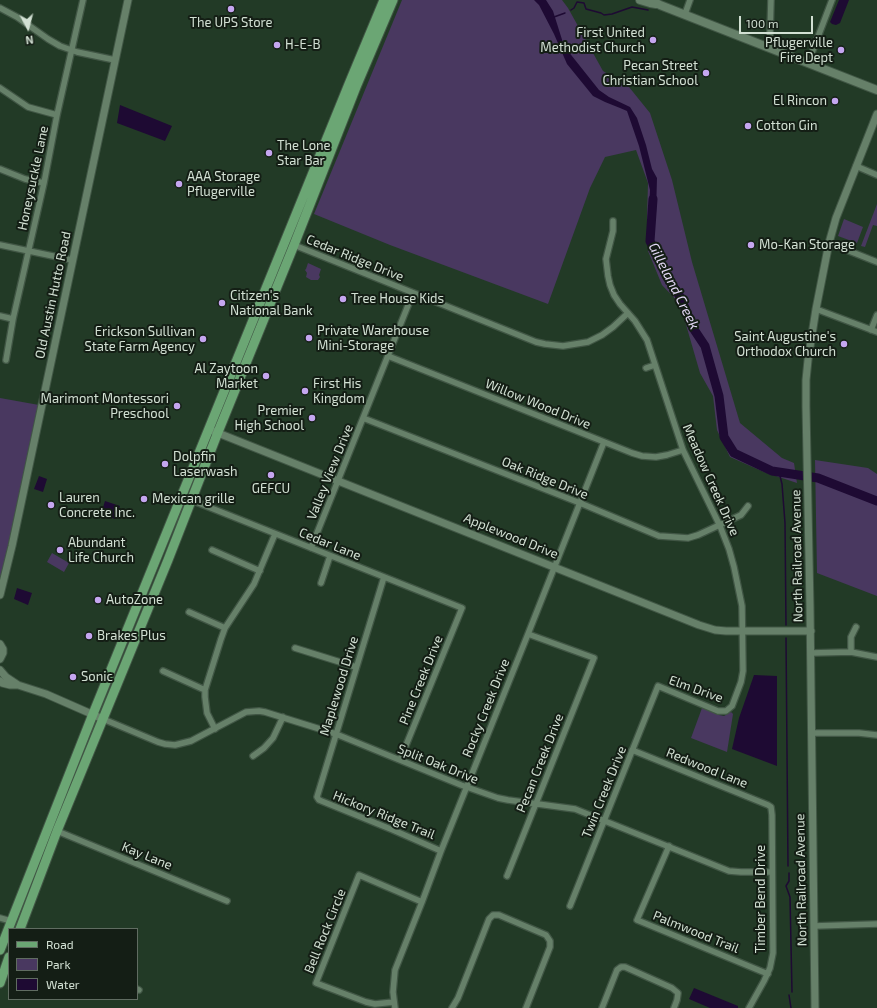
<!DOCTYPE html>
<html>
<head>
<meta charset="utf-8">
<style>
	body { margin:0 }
	#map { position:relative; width:877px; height:1008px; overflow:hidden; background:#223a26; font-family:"Exo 2",sans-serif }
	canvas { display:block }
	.legend { position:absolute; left:8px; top:928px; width:130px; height:72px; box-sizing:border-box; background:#141e15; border:1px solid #606c61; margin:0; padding:5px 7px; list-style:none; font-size:12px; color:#d2e0d3 }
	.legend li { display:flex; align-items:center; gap:8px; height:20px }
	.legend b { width:20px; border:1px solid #606c61 }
	.north { position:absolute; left:8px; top:8px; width:40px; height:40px; -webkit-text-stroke:3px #141e15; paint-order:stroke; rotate:173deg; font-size:11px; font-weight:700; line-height:16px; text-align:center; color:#d2e0d3 }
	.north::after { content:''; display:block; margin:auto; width:14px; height:18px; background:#d2e0d3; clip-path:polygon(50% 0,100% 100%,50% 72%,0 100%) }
	.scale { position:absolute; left:739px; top:16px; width:74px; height:18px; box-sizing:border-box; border:2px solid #d2e0d3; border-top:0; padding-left:5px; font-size:12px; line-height:14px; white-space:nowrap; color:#d2e0d3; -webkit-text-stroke:3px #141e15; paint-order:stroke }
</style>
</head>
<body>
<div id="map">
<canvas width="877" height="1008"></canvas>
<ul class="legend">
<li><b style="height:5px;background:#6ba674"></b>Road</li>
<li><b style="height:11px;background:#493860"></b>Park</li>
<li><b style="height:11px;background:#1e0a33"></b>Water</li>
</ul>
<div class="north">N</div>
<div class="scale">100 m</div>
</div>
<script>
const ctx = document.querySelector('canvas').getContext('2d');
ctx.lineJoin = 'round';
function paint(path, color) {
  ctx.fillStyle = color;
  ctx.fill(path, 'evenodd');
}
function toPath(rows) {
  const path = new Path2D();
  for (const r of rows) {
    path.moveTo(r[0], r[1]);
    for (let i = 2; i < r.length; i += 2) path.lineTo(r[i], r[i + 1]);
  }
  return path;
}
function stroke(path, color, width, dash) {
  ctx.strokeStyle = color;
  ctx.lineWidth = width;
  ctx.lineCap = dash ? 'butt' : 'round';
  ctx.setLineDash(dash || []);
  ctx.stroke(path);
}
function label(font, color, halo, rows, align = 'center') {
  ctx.font = font + ' "Exo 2",sans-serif';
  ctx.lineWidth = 4;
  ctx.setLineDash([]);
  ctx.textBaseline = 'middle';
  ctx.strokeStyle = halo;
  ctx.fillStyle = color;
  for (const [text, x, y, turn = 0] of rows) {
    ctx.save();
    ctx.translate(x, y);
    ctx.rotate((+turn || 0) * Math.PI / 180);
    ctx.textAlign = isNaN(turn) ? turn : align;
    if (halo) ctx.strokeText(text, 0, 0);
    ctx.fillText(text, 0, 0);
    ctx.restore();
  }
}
paint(toPath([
	[402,0,562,0,568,8,603,71,629,87,650,113,672,180,692,262,740,423,782,458,794,463,797,483,764,472,730,457,717,430,713,396,700,373,680,304,662,285,648,251,647,218,648,183,636,150,605,157,590,188,548,304,390,245,314,214],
	[877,204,877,226,873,225,865,247,861,246],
	[844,219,863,227,857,243,838,236],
	[308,263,321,269,319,275,320,277,318,280,311,280,306,277,307,273,305,270,306,269],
	[0,398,39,405,9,542,8,551,0,586],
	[815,460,868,468,877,474,877,596,817,573],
	[52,553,69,563,64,572,47,562],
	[702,708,719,715,724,716,731,712,733,714,727,752,691,738]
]), '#493860');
paint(toPath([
	[534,0,546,0,553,11,564,46,599,90,609,97,630,107,637,118,646,145,652,169,657,178,656,213,649,210,650,190,639,146,627,111,620,108,605,102,593,96,567,64,554,34,539,5],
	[839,0,849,0,840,23,836,25,832,24,830,22],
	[120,105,172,126,165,141,117,123],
	[39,476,47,479,43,492,34,489],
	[105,501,120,506,115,519,101,514],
	[17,588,32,593,28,605,14,599],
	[754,675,777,676,777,766,732,749,739,718],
	[694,988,738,1006,738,1008,710,1008,689,999]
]), '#1e0a33');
stroke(toPath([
	[571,10,574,8,577,2,584,3,586,9,601,13,604,15,612,14,632,7,648,10],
	[554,17,565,13],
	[779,472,782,484,785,523,786,625],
	[786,638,788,866],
	[789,873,789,881,786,886,790,897,792,992],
	[789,995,791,1008]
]), '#1e0a33', 1.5);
stroke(toPath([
	[653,199,650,241,667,277,681,298,693,328,705,346,719,396,724,437,734,453,772,471,818,478,877,501]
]), '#1e0a33', 9);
const minor = toPath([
	[0,8,17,17,48,39,60,46,77,52,115,60],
	[685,14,690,0],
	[767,46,770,34,771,0],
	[808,63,832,0],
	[0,88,28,107,57,115],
	[856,166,877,175],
	[0,169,25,179,44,183],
	[829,243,877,262],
	[0,245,72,260],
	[294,245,536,342,545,344,563,346,588,342,602,335,613,327,628,313],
	[816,309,877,332],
	[0,316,13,319],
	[871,330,877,315],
	[388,356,632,453,642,456,656,457,667,455,683,450],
	[6,360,13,319,44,183,57,115,83,0],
	[646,368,655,365],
	[363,418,580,503,659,536,674,537,688,538,698,535,741,515,748,506],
	[191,500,462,608,400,760],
	[311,548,413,293],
	[212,550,260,571],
	[384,577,317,797,319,800,393,830,441,851],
	[321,583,330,556],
	[189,612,225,628],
	[295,648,356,667],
	[851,652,851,637,856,627],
	[811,653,851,652,877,657],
	[163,671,205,690],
	[103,719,158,742,165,744,175,745,191,741,246,712,259,711,265,712,336,734,461,785,498,798,508,800,575,809,729,871,741,872,772,872],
	[215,729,207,713,205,697,205,690,221,639,225,628,254,584,275,534],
	[812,733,859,733,877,735],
	[632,750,768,805,771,807,772,815,773,953,770,968,764,981,749,1008],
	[253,756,264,748,273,738,283,717],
	[57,831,227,901],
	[669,846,637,920,768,974],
	[507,876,594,658,528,634],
	[570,906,658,686,718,711,726,711,732,706,741,682,743,671,742,606,734,567,729,549,720,526,683,450,647,340,635,321,620,304,614,295,610,285,608,276,606,259,613,231,613,221],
	[0,918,11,921],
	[814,926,877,924],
	[137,989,139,990],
	[394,1002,375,1004,366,1002,316,983,359,875,422,902],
	[395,1008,393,992,395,970,422,902,441,851,528,634,604,442],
	[452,1008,458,998,489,919,493,915,499,915,546,935,550,941,550,947,526,1008],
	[602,1008,617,970,621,967,625,967,672,988,678,993,677,1000,674,1008]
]);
const tertiary = toPath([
	[213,431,699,625,715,630,726,631,811,631],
	[0,595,12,546,128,0],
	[0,644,3,649,3,653,0,659],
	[0,670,6,677,18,685,46,694,103,719],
	[0,681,2,683,10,685,16,685],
	[815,1008,810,607,806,407,806,380,808,360,816,309,829,243,836,218,877,114]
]);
const secondary = toPath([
	[640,0,650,3,656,4],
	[651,0,660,5,877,90]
]);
const primary = toPath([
	[20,929,57,831,168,560,218,432,294,245,356,87,393,0],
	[0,950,93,714,349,84,384,0],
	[0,983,9,957]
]);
stroke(minor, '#415645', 8);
stroke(tertiary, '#415645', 9);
stroke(secondary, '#415645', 10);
stroke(primary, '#415645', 11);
stroke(minor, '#668069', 5.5);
stroke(tertiary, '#668069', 7);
stroke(secondary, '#668069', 8);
stroke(primary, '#6ba674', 9);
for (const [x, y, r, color] of [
	[231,9,4,"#c5a6f0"],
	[653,40,4,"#c5a6f0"],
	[277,45,4,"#c5a6f0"],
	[841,50,4,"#c5a6f0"],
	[706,73,4,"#c5a6f0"],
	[835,101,4,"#c5a6f0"],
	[748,126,4,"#c5a6f0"],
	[269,153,4,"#c5a6f0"],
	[179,184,4,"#c5a6f0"],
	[751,245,4,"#c5a6f0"],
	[343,299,4,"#c5a6f0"],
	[222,303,4,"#c5a6f0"],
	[309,338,4,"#c5a6f0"],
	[203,339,4,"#c5a6f0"],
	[844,344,4,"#c5a6f0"],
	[266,376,4,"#c5a6f0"],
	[305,391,4,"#c5a6f0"],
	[177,406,4,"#c5a6f0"],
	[312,418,4,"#c5a6f0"],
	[165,464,4,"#c5a6f0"],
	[271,475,4,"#c5a6f0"],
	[144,499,4,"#c5a6f0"],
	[51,505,4,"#c5a6f0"],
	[60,550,4,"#c5a6f0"],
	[98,600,4,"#c5a6f0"],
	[89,636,4,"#c5a6f0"],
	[73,677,4,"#c5a6f0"]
]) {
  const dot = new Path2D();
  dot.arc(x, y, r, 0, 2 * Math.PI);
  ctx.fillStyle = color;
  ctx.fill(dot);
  stroke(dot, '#141e15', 1.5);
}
label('13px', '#d2e0d3', '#141e15', [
	["The UPS Store",231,23,"center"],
	["First United",645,33,"right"],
	["Methodist Church",645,48,"right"],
	["Pflugerville",833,43,"right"],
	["Fire Dept",833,58,"right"],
	["H-E-B",285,45],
	["Pecan Street",698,66,"right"],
	["Christian School",698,81,"right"],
	["El Rincon",827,101,"right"],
	["Cotton Gin",756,126],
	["The Lone",277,146],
	["Star Bar",277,161],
	["AAA Storage",187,177],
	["Pflugerville",187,192],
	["Mo-Kan Storage",759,245],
	["Citizen's",230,296],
	["National Bank",230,311],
	["Tree House Kids",351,299],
	["Private Warehouse",317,331],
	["Mini-Storage",317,346],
	["Erickson Sullivan",195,332,"right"],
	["State Farm Agency",195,347,"right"],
	["Saint Augustine's",836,337,"right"],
	["Orthodox Church",836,352,"right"],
	["Al Zaytoon",258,369,"right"],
	["Market",258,384,"right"],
	["First His",313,384],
	["Kingdom",313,399],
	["Marimont Montessori",169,399,"right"],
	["Preschool",169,414,"right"],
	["Premier",304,411,"right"],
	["High School",304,426,"right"],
	["Dolpfin",173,457],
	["Laserwash",173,472],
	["GEFCU",271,489,"center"],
	["Lauren",59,498],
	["Concrete Inc.",59,513],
	["Mexican grille",152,499],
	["Abundant",68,543],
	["Life Church",68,558],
	["AutoZone",106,600],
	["Brakes Plus",97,636],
	["Sonic",81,677]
], 'left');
label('13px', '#d2e0d3', '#141e15', [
	["Honeysuckle Lane",33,178,-78],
	["Cedar Ridge Drive",355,258,22],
	["Old Austin Hutto Road",53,295,-78],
	["Willow Wood Drive",538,404,22],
	["Valley View Drive",330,472,-68],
	["Oak Ridge Drive",545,478,22],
	["Meadow Creek Drive",711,480,66],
	["Applewood Drive",511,536,22],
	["Cedar Lane",330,544,22],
	["North Railroad Avenue",797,556,-91],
	["Pine Creek Drive",421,680,-68],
	["Maplewood Drive",339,686,-73],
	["Elm Drive",696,689,20],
	["Rocky Creek Drive",486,708,-68],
	["Pecan Creek Drive",540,763,-68],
	["Split Oak Drive",438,764,22],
	["Redwood Lane",707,768,22],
	["Twin Creek Drive",604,792,-68],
	["Hickory Ridge Trail",384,815,22],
	["Kay Lane",147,856,22],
	["North Railroad Avenue",801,880,-91],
	["Timber Bend Drive",761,899,-90],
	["Bell Rock Circle",325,931,-68],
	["Palmwood Trail",696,932,22]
]);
label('italic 14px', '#e3d7f5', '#141e15', [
	["Gilleland Creek",674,286,63]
]);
</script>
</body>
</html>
